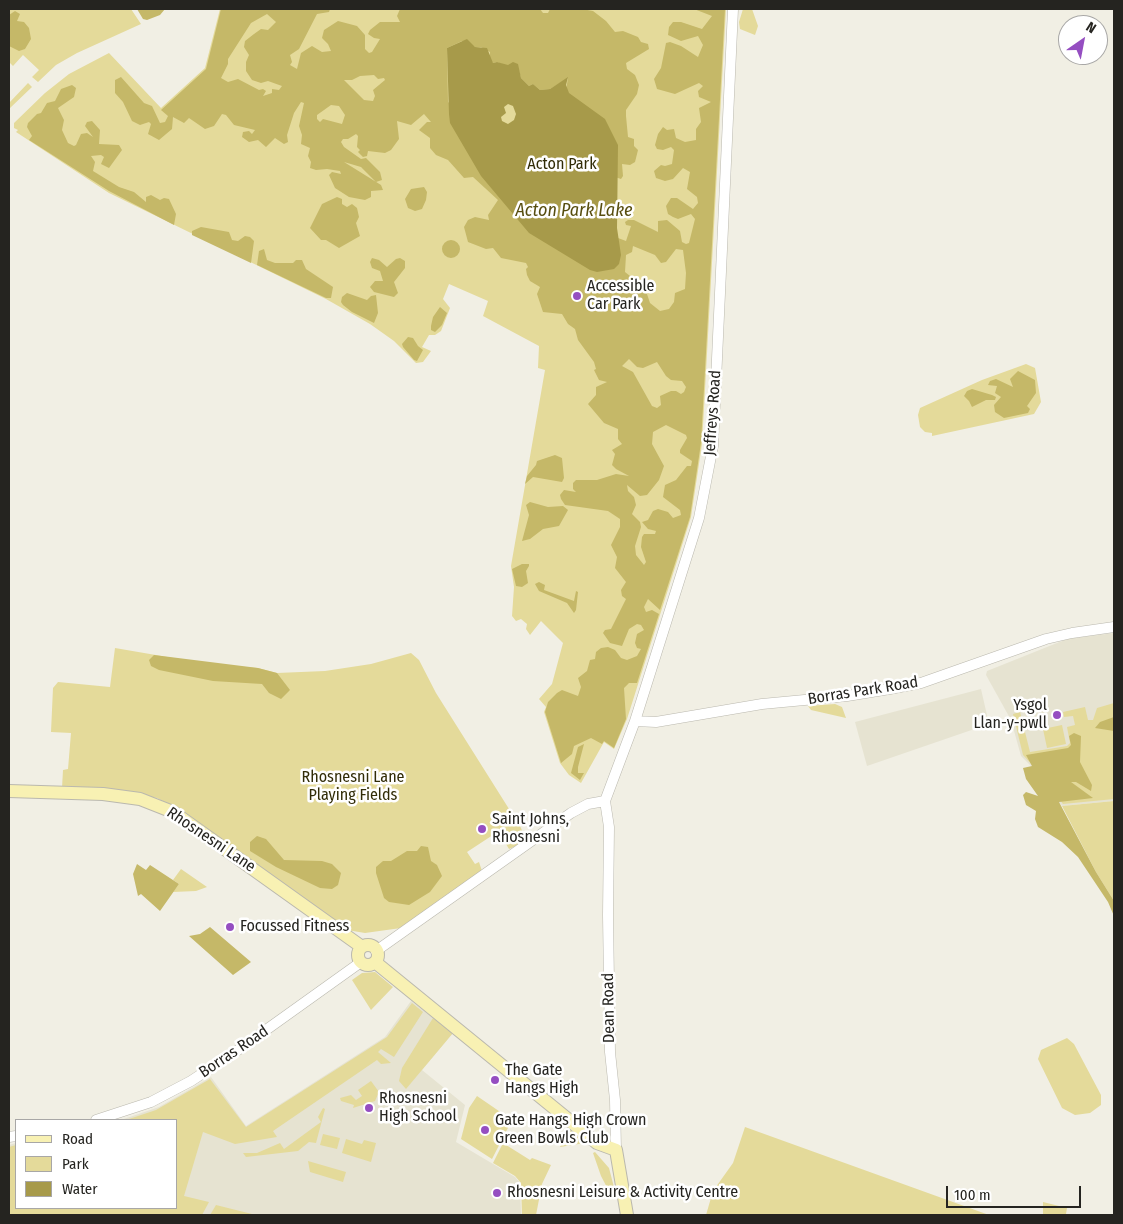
<!DOCTYPE html>
<html>
<head>
<meta charset="utf-8">
<style>
	body { margin:0 }
	#map { position:relative; width:1123px; height:1224px; overflow:hidden; background:#f1efe4; font-family:"Fira Sans Condensed",sans-serif }
	canvas { display:block }
	.frame { position:absolute; inset:0; border:10px solid #252420; pointer-events:none }
	.legend { position:absolute; left:15px; top:1119px; width:162px; height:90px; box-sizing:border-box; background:#fff; border:1px solid #a8a7a6; margin:0; padding:6px 9px; list-style:none; font-size:15px; color:#252420 }
	.legend li { display:flex; align-items:center; gap:10px; height:25px }
	.legend b { width:25px; border:1px solid #a8a7a6 }
	.north { position:absolute; left:1058px; top:15px; width:50px; height:50px; box-sizing:border-box; background:#fff; border:1px solid #a8a7a6; border-radius:50%; rotate:33deg; font-size:14px; font-weight:700; line-height:20px; text-align:center; color:#252420 }
	.north::after { content:''; display:block; margin:auto; width:18px; height:22px; background:#954ec1; clip-path:polygon(50% 0,100% 100%,50% 72%,0 100%) }
	.scale { position:absolute; left:946px; top:1186px; width:135px; height:22px; box-sizing:border-box; border:2px solid #252420; border-top:0; padding-left:6px; font-size:15px; line-height:18px; white-space:nowrap; color:#252420; -webkit-text-stroke:4px #fff; paint-order:stroke }
</style>
</head>
<body>
<div id="map">
<canvas width="1123" height="1224"></canvas>
<div class="frame"></div>
<ul class="legend">
<li><b style="height:6px;background:#f8f1b3"></b>Road</li>
<li><b style="height:14px;background:#e4da9a"></b>Park</li>
<li><b style="height:14px;background:#a79a4a"></b>Water</li>
</ul>
<div class="north">N</div>
<div class="scale">100 m</div>
</div>
<script>
const ctx = document.querySelector('canvas').getContext('2d');
ctx.lineJoin = 'round';
function paint(path, color) {
  ctx.fillStyle = color;
  ctx.fill(path, 'evenodd');
}
function toPath(rows) {
  const path = new Path2D();
  for (const r of rows) {
    if (r.length === 3) {
      path.moveTo(r[0] + r[2], r[1]);
      path.arc(r[0], r[1], r[2], 0, 2 * Math.PI);
      continue;
    }
    path.moveTo(r[0], r[1]);
    for (let i = 2; i < r.length; i += 2) path.lineTo(r[i], r[i + 1]);
  }
  return path;
}
function stroke(path, color, width, dash) {
  ctx.strokeStyle = color;
  ctx.lineWidth = width;
  ctx.lineCap = dash ? 'butt' : 'round';
  ctx.setLineDash(dash || []);
  ctx.stroke(path);
}
function label(font, color, halo, rows, align = 'center') {
  ctx.font = font + ' "Fira Sans Condensed",sans-serif';
  ctx.lineWidth = 5;
  ctx.setLineDash([]);
  ctx.textBaseline = 'middle';
  ctx.strokeStyle = halo;
  ctx.fillStyle = color;
  for (const [text, x, y, turn = 0] of rows) {
    ctx.save();
    ctx.translate(x, y);
    ctx.rotate((+turn || 0) * Math.PI / 180);
    ctx.textAlign = isNaN(turn) ? turn : align;
    if (halo) ctx.strokeText(text, 0, 0);
    ctx.fillText(text, 0, 0);
    ctx.restore();
  }
}
paint(toPath([
	[1114,633,1114,801,1062,806,1035,770,1021,756,1011,720,986,675,987,671,1067,639],
	[981,689,989,724,867,766,855,722],
	[411,1001,453,1033,422,1070,465,1105,456,1142,515,1177,520,1183,521,1215,9,1215,9,1145,16,1143,16,1208,176,1208,176,1120,121,1120,159,1107,211,1077,246,1126,385,1037]
]), '#e6e3d1');
paint(toPath([
	[9,9,131,9,141,24,77,53,56,65,38,82,32,77,39,70,23,55,13,66,9,62],
	[220,9,726,9,702,444,691,517,627,719,614,749,604,742,581,783,569,775,560,763,544,712,546,707,539,699,552,684,563,643,541,621,530,635,526,629,527,624,521,619,516,621,512,616,514,587,511,566,545,370,538,368,539,346,483,316,488,301,449,284,443,299,450,308,441,331,435,335,429,335,422,347,431,351,423,362,416,363,394,341,370,324,326,299,109,193,16,132,18,130,14,128,14,123,45,93,69,74,109,53,161,108,205,68],
	[743,9,752,9,758,26,755,35,740,29,739,22],
	[28,83,32,87,9,109,9,103],
	[1026,364,1035,368,1041,402,1034,414,932,436,932,433,925,432,920,427,918,415,920,408,982,380],
	[115,648,208,664,258,668,277,673,325,671,371,664,411,653,419,660,436,693,521,828,524,836,521,844,509,849,506,844,511,840,507,834,503,837,499,831,467,852,475,864,479,862,482,871,401,928,365,933,347,930,181,811,157,798,98,787,62,788,63,770,68,769,71,733,51,732,53,688,58,682,110,687],
	[1114,703,1114,799,1063,804,1036,769,1023,755,1013,714,1020,712,1030,752,1067,746,1070,743,1067,727,1075,725,1073,716,1064,717,1063,712,1085,707,1088,720,1093,720,1097,708],
	[835,704,842,707,846,718,811,710,808,706],
	[1062,725,1066,744,1047,748,1043,729],
	[1114,801,1114,901,1096,872,1062,806],
	[181,869,207,887,196,891,173,892,179,884,173,880],
	[375,972,393,987,371,1010,352,980,362,973],
	[412,1003,423,1012,394,1057,381,1049,378,1052,391,1063,381,1064,377,1060,273,1131,277,1137,235,1144,203,1132,184,1196,209,1202,202,1215,9,1215,9,1147,16,1145,16,1208,176,1208,176,1120,126,1120,156,1110,210,1079,246,1127,387,1037],
	[433,1018,453,1033,406,1089,399,1081,402,1068],
	[1067,1038,1074,1044,1101,1095,1101,1105,1090,1113,1075,1115,1062,1108,1038,1059,1041,1050],
	[371,1081,379,1092,375,1101,353,1108,354,1105,341,1101,340,1098,351,1095,356,1100,362,1096,358,1090],
	[477,1096,512,1120,492,1159,461,1139,469,1108],
	[323,1108,325,1109,316,1143,309,1142,298,1151,246,1157,243,1153,257,1153,280,1143,284,1149,321,1122,318,1117],
	[745,1127,989,1215,706,1215,713,1191,733,1163],
	[569,1128,585,1143,560,1147],
	[323,1134,340,1138,337,1149,320,1145],
	[346,1139,362,1144,364,1140,376,1143,371,1162,342,1153],
	[503,1143,530,1160,532,1158,551,1165,542,1184,536,1215,522,1215,521,1183,515,1176,493,1163],
	[595,1152,609,1168,616,1195,612,1197,601,1176,593,1153],
	[308,1161,346,1172,343,1182,310,1172],
	[1043,1202,1067,1208,1066,1214,1068,1215,1043,1215],
	[216,1205,256,1215,210,1215]
]), '#e4da9a');
paint(toPath([
	[137,9,165,9,160,15,147,20,143,19],
	[221,9,330,9,329,12,317,14,299,49,290,55,292,62,290,65,297,69,301,53,312,46,322,52,331,51,328,44,322,38,324,30,338,21,357,26,365,35,365,49,369,53,372,52,380,39,374,38,368,34,370,30,380,22,400,22,397,16,400,9,540,9,543,13,548,13,550,9,582,9,593,11,606,21,615,32,623,31,638,37,641,42,648,44,649,49,626,63,627,69,635,75,639,85,637,94,626,110,626,116,628,137,634,139,634,146,638,150,635,162,630,165,622,164,623,176,621,179,615,177,577,105,566,90,568,78,550,89,540,90,533,84,529,86,521,78,519,71,497,62,493,63,490,60,490,52,481,47,475,47,462,41,447,48,448,102,618,238,626,241,631,226,626,225,625,222,628,220,634,220,658,232,658,221,667,220,680,231,682,242,686,244,689,243,695,219,691,214,678,219,673,217,668,214,666,206,671,198,677,198,693,209,698,203,697,197,687,189,690,172,683,168,673,179,665,181,656,178,654,171,661,165,665,166,672,164,674,150,671,147,663,150,657,149,655,145,658,134,663,127,667,130,674,129,676,138,685,142,696,140,696,129,701,122,699,108,711,102,699,97,698,91,703,86,699,83,675,94,657,89,654,79,661,68,666,43,670,42,681,46,698,57,703,45,698,36,681,41,668,35,669,27,673,22,681,22,702,29,712,16,694,9,725,9,701,443,690,517,660,610,648,599,644,607,646,612,652,610,659,614,637,683,629,683,624,688,626,719,614,748,604,741,602,744,591,738,574,746,572,754,561,763,545,712,548,702,557,693,562,690,578,696,581,687,578,678,587,671,590,660,595,659,596,652,601,648,608,647,615,650,621,658,627,660,637,656,641,649,637,648,635,643,637,634,644,630,641,625,637,624,629,629,622,646,610,643,603,633,605,630,611,629,626,599,622,596,621,590,626,582,615,568,617,557,611,545,620,527,620,519,608,511,565,505,561,499,560,495,564,490,576,492,573,489,573,483,576,480,597,480,616,474,629,476,616,469,612,465,615,454,612,450,622,444,618,439,618,429,604,423,588,404,596,395,596,387,607,382,599,380,594,370,596,369,594,362,578,340,575,329,568,324,562,314,543,312,537,294,540,287,530,281,527,275,526,269,528,267,526,263,501,258,493,248,486,249,468,242,464,227,468,220,475,217,489,220,488,215,498,200,473,177,464,178,448,160,436,155,430,148,430,138,419,130,427,122,431,122,424,114,411,125,397,121,399,139,391,150,385,153,368,151,367,156,363,157,358,152,360,150,357,147,358,136,356,134,348,139,343,139,341,142,344,147,361,159,366,158,380,172,382,180,376,182,361,167,344,162,381,185,383,190,371,191,371,197,365,200,349,197,335,188,329,175,332,172,341,174,340,171,327,169,316,170,310,168,311,162,308,156,310,148,301,144,302,135,299,126,304,103,301,102,294,113,287,135,288,142,284,144,275,138,266,147,258,140,249,142,242,137,243,132,249,131,252,134,255,130,234,125,226,115,222,114,214,126,205,129,189,118,184,123,173,117,172,129,159,140,148,134,151,124,149,122,140,125,132,121,123,102,115,93,115,80,121,77,144,103,152,106,160,123,165,122,168,116,161,110,206,69],
	[267,14,276,22,268,30,261,29,254,34,245,41,244,47,249,55,246,62,246,71,252,80,261,83,268,81,282,86,279,90,272,89,272,93,263,96,266,91,263,89,259,90,238,79,228,82,221,78,228,64,228,59,251,23],
	[374,75,378,79,384,78,385,80,373,90,375,96,373,101,364,100,344,80,352,80,360,76],
	[331,105,339,106,345,115,342,124,323,119,320,122,317,119,317,115],
	[633,246,655,255,661,263,666,262,676,249,683,250,686,273,685,289,675,293,674,302,669,309,660,311,650,303,645,288,625,272,626,255,632,252],
	[629,359,637,367,643,368,657,362,666,376,671,380,682,381,686,387,684,392,681,394,676,391,671,391,660,396,661,405,657,408,652,406,633,372,622,366],
	[666,425,686,435,687,438,680,450,680,453,692,461,691,466,687,466,676,480,665,485,663,497,680,510,681,515,673,518,668,512,658,509,653,511,648,520,642,522,648,529,656,531,655,534,644,534,642,537,641,547,646,562,644,565,636,555,635,546,641,527,640,522,632,514,636,505,634,497,628,491,627,485,640,496,647,495,659,480,664,466,652,444,653,432],
	[15,11,20,14,17,21,24,22,29,28,31,39,25,49,19,51,9,46,9,15],
	[72,85,76,88,74,97,58,108,64,120,62,130,68,143,74,146,76,145,81,134,87,133,93,137,85,126,87,122,92,121,100,130,99,144,119,145,122,150,109,168,101,164,104,157,101,155,91,156,95,162,93,171,119,187,134,192,146,202,146,197,151,195,160,200,164,198,169,199,176,214,174,225,109,191,29,140,32,136,27,127,28,123,37,114,41,113,47,103,55,101,61,89],
	[424,187,427,192,426,200,422,209,415,211,408,208,405,199,411,189],
	[337,197,342,199,342,204,347,207,352,204,357,208,359,217,356,223,360,236,339,248,326,240,321,240,310,228,322,204],
	[201,227,229,232,232,240,238,241,245,236,250,237,254,241,251,263,192,235,192,231],
	[451,249,9],
	[264,249,267,260,275,263,293,263,296,260,302,260,306,269,333,287,331,298,326,298,257,265,259,251],
	[372,258,379,260,387,267,396,259,400,258,405,261,405,268,394,282,398,293,394,297,374,292,370,287,375,281,383,281,380,271,372,268,370,262],
	[347,293,367,300,371,296,376,295,378,313,374,323,352,312,343,305,341,302,342,297],
	[440,307,447,313,442,325,435,332,431,330,431,326,433,317],
	[408,337,413,338,418,346,423,350,417,361,414,360,403,347,402,344],
	[1018,371,1035,380,1036,393,1027,406,1030,409,1028,413,1004,418,995,412,994,405,1001,397,995,393,997,386,988,385,990,381,996,379,1013,387,1010,379],
	[972,389,992,395,996,397,995,400,986,400,972,407,969,401,964,396,967,391],
	[555,455,562,458,564,478,562,482,533,477,525,484,527,476,536,465,537,461],
	[530,502,548,507,563,506,568,510,559,526,543,529,530,539,522,541,529,515,526,505],
	[522,564,529,564,529,566,526,571,528,583,522,587,516,586,512,569],
	[539,582,545,585,544,590,574,601,576,591,578,592,576,610,574,613,567,603,539,591,535,584],
	[154,655,258,668,277,673,290,690,281,699,269,693,262,684,213,681,159,670,151,666,149,660],
	[1114,717,1114,731,1095,728,1100,722],
	[1074,733,1081,736,1080,762,1092,785,1091,791,1076,782,1071,782,1093,798,1059,802,1096,872,1114,901,1114,916,1108,902,1078,857,1062,842,1038,827,1035,819,1036,811,1026,805,1023,795,1026,792,1038,796,1026,779,1023,768,1032,766,1026,755,1068,748,1071,745,1069,736],
	[584,744,578,767,578,773,584,773,580,780,571,773,578,747],
	[257,836,266,839,284,860,322,861,332,864,341,873,338,885,332,889,320,888,276,867,250,851,250,842],
	[421,846,428,847,431,861,437,865,442,876,430,892,409,905,389,902,384,898,376,873,376,867,383,861,391,861,407,851,417,851],
	[137,864,146,870,150,865,179,884,160,911,141,894,138,896,133,874],
	[210,927,251,962,233,975,189,936,200,934]
]), '#c5b868');
paint(toPath([
	[467,39,475,47,487,48,493,63,497,62,508,65,513,62,518,64,521,78,529,86,533,84,540,90,550,89,568,77,566,85,569,93,605,119,618,145,617,228,621,255,619,264,614,269,597,272,590,270,529,233,481,176,450,123,449,114,447,48],
	[508,104,513,106,516,114,514,120,508,124,502,121,501,117,506,113,504,107]
]), '#a79a4a');
const tertiary = toPath([
	[635,721,656,722,762,704,847,696,890,689,921,683,1046,639,1072,633,1114,627],
	[605,801,635,721,699,518,713,446,733,9],
	[605,801,609,827,608,915,610,1052,615,1100,616,1150],
	[376,951,571,813,588,804,605,801],
	[96,1120,151,1102,191,1081,238,1050,361,962],
	[9,1137,16,1136]
]);
const secondary = toPath([
	[9,791,103,794,140,799,173,812,362,947],
	[368,955,10],
	[375,962,597,1143,616,1150,627,1215]
]);
stroke(tertiary, '#bab8ae', 11);
stroke(secondary, '#bab8ae', 14);
stroke(tertiary, '#fff', 10);
stroke(secondary, '#f8f1b3', 12);
for (const [x, y, r, color] of [
	[577,296,5,"#954ec1"],
	[1057,715,5,"#954ec1"],
	[482,829,5,"#954ec1"],
	[230,927,5,"#954ec1"],
	[495,1080,5,"#954ec1"],
	[369,1108,5,"#954ec1"],
	[485,1130,5,"#954ec1"],
	[497,1193,5,"#954ec1"]
]) {
  const dot = new Path2D();
  dot.arc(x, y, r, 0, 2 * Math.PI);
  ctx.fillStyle = color;
  ctx.fill(dot);
  stroke(dot, '#fff', 2);
}
label('16px', '#312c07', '#fff', [
	["Acton Park",562,165],
	["Rhosnesni Lane",353,778],
	["Playing Fields",353,796]
]);
label('16px', '#252420', '#fff', [
	["Accessible",587,287],
	["Car Park",587,305],
	["Ysgol",1047,706,"right"],
	["Llan-y-pwll",1047,724,"right"],
	["Saint Johns,",492,820],
	["Rhosnesni",492,838],
	["Focussed Fitness",240,927],
	["The Gate",505,1071],
	["Hangs High",505,1089],
	["Rhosnesni",379,1099],
	["High School",379,1117],
	["Gate Hangs High Crown",495,1121],
	["Green Bowls Club",495,1139],
	["Rhosnesni Leisure & Activity Centre",507,1193]
], 'left');
label('16px', '#252420', '#fff', [
	["Jeffreys Road",713,413,-86],
	["Borras Park Road",863,691,-9],
	["Rhosnesni Lane",211,840,34],
	["Dean Road",609,1008,-91],
	["Borras Road",234,1052,-34]
]);
label('italic 18px', '#574d0f', '#fff', [
	["Acton Park Lake",574,211]
]);
</script>
</body>
</html>
